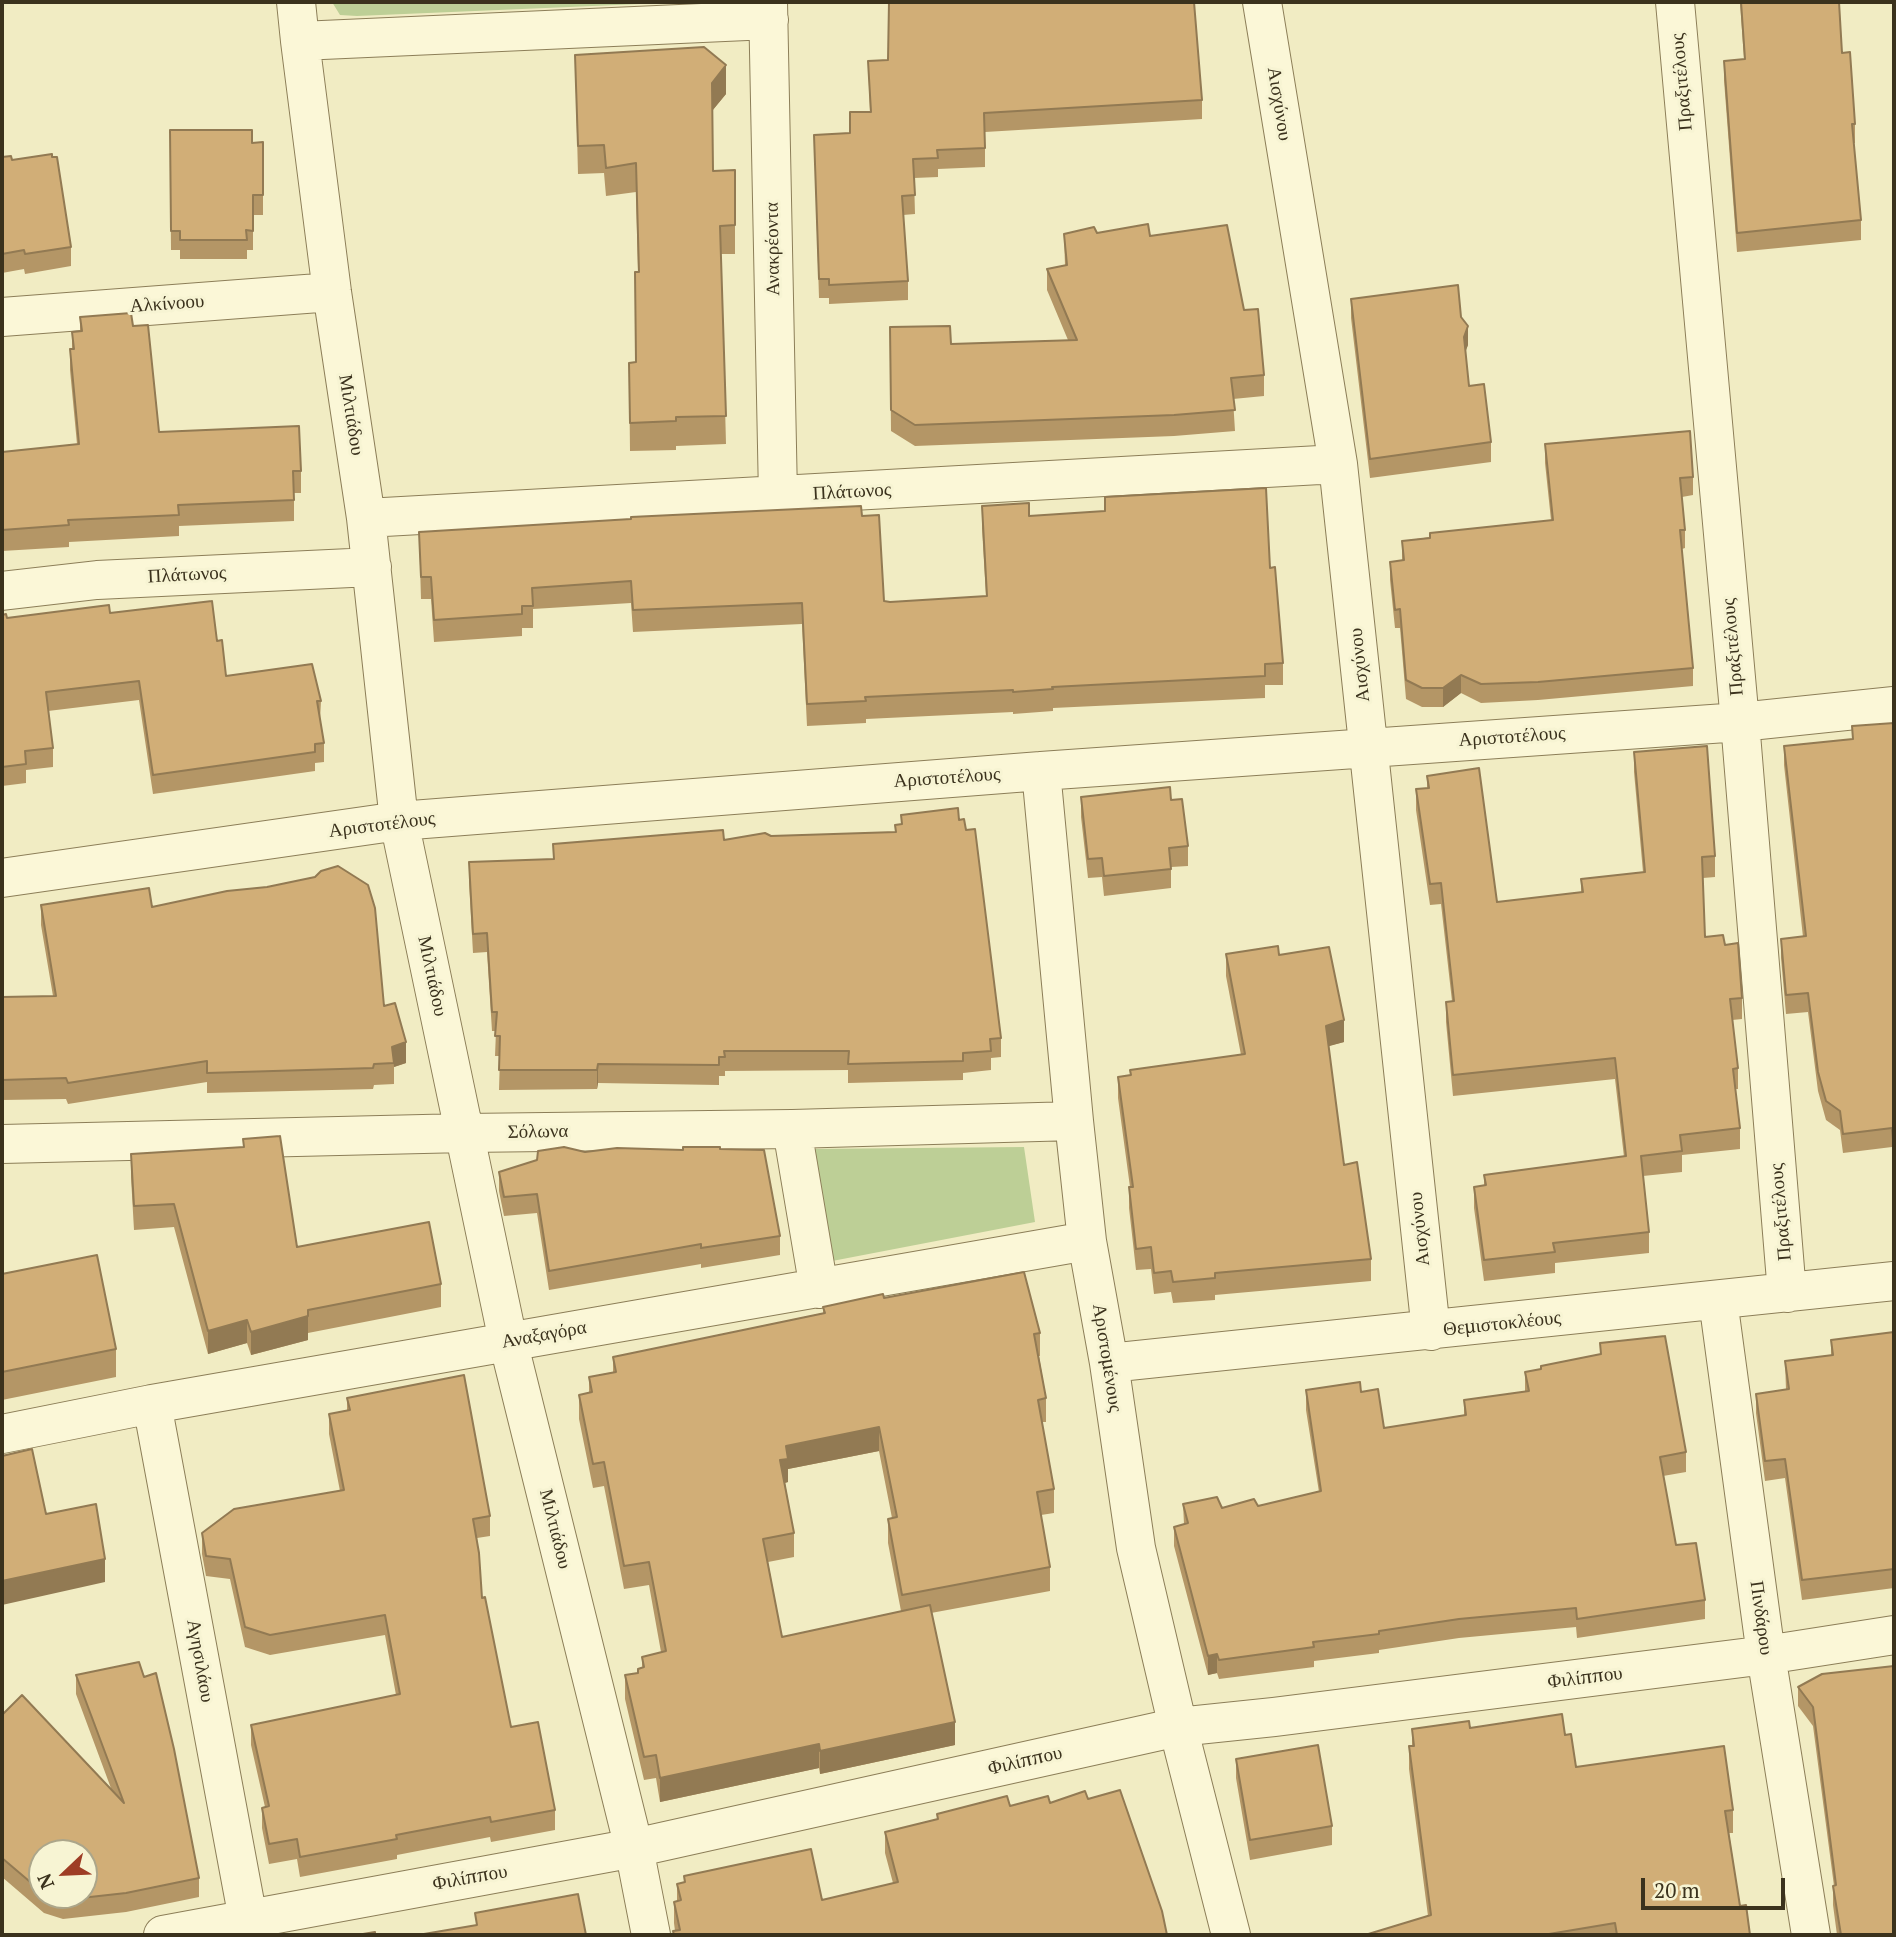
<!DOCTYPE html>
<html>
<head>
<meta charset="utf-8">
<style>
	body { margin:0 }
	#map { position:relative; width:1896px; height:1937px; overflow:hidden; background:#f1ecc3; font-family:"PT Serif",serif }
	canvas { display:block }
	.frame { position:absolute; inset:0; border:4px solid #3b321d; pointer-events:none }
	.north { position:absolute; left:28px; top:1839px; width:70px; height:70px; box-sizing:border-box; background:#f7f4d3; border:2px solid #aca68a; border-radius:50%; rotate:247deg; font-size:19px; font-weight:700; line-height:28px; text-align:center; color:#3b321d }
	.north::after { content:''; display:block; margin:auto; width:24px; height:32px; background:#9e3d25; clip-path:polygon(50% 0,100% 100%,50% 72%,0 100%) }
	.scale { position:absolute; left:1641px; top:1878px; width:144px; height:32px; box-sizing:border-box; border:4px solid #3b321d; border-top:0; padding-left:9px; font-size:21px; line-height:24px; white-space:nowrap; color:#3b321d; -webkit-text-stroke:5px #f7f4d3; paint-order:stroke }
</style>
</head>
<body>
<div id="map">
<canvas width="1896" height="1937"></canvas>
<div class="frame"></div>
<div class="north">N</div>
<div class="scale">20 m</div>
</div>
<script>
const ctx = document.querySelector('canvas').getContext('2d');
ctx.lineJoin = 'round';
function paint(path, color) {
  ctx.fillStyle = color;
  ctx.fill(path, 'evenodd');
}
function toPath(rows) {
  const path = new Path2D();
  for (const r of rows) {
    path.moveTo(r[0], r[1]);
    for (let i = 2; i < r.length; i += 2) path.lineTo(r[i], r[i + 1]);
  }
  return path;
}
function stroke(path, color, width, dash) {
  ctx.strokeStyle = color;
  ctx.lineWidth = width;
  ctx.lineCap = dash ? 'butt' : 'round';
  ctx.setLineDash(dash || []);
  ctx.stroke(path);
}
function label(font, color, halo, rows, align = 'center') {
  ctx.font = font + ' "PT Serif",serif';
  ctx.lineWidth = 6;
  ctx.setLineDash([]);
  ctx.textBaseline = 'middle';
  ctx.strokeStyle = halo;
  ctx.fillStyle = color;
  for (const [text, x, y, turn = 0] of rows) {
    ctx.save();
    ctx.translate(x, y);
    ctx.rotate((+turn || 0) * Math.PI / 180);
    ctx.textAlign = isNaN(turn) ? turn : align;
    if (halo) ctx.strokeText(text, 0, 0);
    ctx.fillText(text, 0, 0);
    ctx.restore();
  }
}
paint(toPath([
	[332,2,687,2,357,16,340,15],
	[1024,1147,1035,1222,827,1262,807,1149]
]), '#bdcf96');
const minor = toPath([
	[296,2,300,41,332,292,366,518,399,821,508,1341,634,1848,651,1935],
	[768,2,778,496],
	[1262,2,1338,464,1431,1331],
	[1675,2,1740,722,1787,1293],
	[300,41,769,20],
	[2,317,332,292],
	[366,518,1338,464],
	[2,591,97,580,372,567],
	[1041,771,1074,1121,1087,1241,1109,1363,1136,1548,1178,1727,1231,1935],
	[2,878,399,821,1041,771,1740,722,1894,706],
	[792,1129,819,1289],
	[2,1144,465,1133,792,1129,1074,1121],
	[1718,1300,1766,1655,1811,1935],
	[1109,1363,1894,1281],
	[152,1404,248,1919],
	[2,1434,152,1404,1087,1241],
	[163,1935,634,1848,1178,1727,1274,1717,1766,1655,1894,1635]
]);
stroke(minor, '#8c7e58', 40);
stroke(minor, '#fbf7d7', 38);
paint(toPath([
	[1740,2,1839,2,1842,53,1855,124,1855,143,1854,143,1861,220,1861,240,1737,252,1724,80,1724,61,1744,59],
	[575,55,726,94,712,111,713,171,735,170,735,254,721,254,726,444,676,446,676,450,630,451,629,363,636,362,635,272,638,272,636,192,606,196,604,173,578,174],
	[868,61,1202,100,1202,119,985,132,985,167,938,169,938,177,914,178,915,214,903,215,908,281,908,300,829,304,829,298,819,298,814,135,850,133,870,112],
	[170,130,252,143,263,142,263,215,253,215,253,250,247,250,247,259,180,259,180,250,171,250],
	[2,157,12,160,71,247,71,266,25,274,24,269,2,273],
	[1097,233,1150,236,1244,310,1264,375,1264,396,1233,399,1235,431,1174,436,915,446,891,431,890,327,951,344,1068,340,1047,290,1047,269,1065,266,1064,234],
	[1351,299,1461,317,1468,345,1465,351,1469,386,1491,442,1491,462,1370,478,1351,318],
	[80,317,133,326,159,432,301,471,301,493,294,493,294,521,179,526,179,536,69,542,69,547,2,551,2,452,77,444,70,370,70,349,72,349,72,332,80,331],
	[1545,444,1693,477,1693,495,1682,497,1685,530,1685,548,1682,549,1693,668,1693,686,1538,700,1481,703,1461,693,1443,707,1422,707,1406,699,1400,628,1395,628,1390,580,1390,562,1402,561,1402,541,1551,520,1545,463],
	[1105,497,1270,568,1283,663,1283,685,1265,685,1265,698,1053,708,1053,711,1013,714,1013,712,866,719,866,723,807,726,802,624,633,632,631,603,533,609,533,628,522,628,522,636,434,642,431,599,421,599,419,532,862,516,884,601,890,602,986,596,982,528,982,506,1029,516,1105,511],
	[110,613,217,641,226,676,321,701,320,720,324,743,324,762,315,763,315,771,153,794,139,700,48,711,53,748,53,767,26,770,26,783,2,786,2,615,7,618],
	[1894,723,1894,1171,1892,1147,1843,1153,1840,1130,1826,1120,1818,1091,1808,1012,1786,1014,1781,958,1781,939,1803,937,1784,765,1784,746,1852,739,1852,726],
	[1634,752,1715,856,1715,877,1703,878,1705,937,1725,945,1742,998,1742,1019,1732,1020,1738,1068,1738,1089,1735,1089,1740,1128,1740,1149,1682,1155,1682,1172,1643,1176,1649,1232,1649,1253,1555,1263,1555,1273,1484,1281,1474,1208,1474,1187,1484,1186,1484,1175,1624,1157,1615,1079,1453,1096,1446,1022,1446,1002,1452,1001,1441,904,1430,905,1416,810,1416,789,1427,788,1427,776,1497,902,1581,892,1581,879,1643,872,1634,772],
	[1081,797,1171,800,1188,846,1188,866,1171,867,1171,888,1104,896,1102,877,1088,878,1081,817],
	[959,820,1001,1038,1001,1057,991,1058,991,1070,963,1073,963,1080,848,1083,848,1070,725,1071,725,1076,719,1076,719,1085,598,1083,597,1089,499,1090,500,1056,495,1056,496,1031,492,1031,487,952,473,953,469,882,469,862,553,859,553,844,724,840,771,836,895,832,895,825],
	[41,905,152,907,384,1006,406,1063,394,1067,394,1084,374,1085,373,1089,207,1093,207,1082,68,1104,66,1099,2,1100,2,997,53,996,41,925],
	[1226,954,1279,955,1344,1042,1328,1046,1344,1165,1371,1259,1371,1281,1215,1295,1215,1300,1173,1303,1171,1292,1154,1294,1151,1269,1136,1270,1129,1208,1129,1187,1130,1187,1118,1098,1118,1077,1130,1075,1130,1070,1241,1055,1226,976],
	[243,1139,297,1247,441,1284,441,1307,308,1333,308,1340,251,1355,247,1343,208,1354,174,1227,134,1230,131,1177,131,1154,243,1147],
	[720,1149,780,1236,780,1255,701,1268,701,1264,549,1290,537,1213,504,1216,499,1191,499,1172,585,1152],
	[2,1274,116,1349,116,1377,2,1400],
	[884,1298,1040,1333,1040,1356,1039,1356,1046,1398,1046,1422,1042,1422,1054,1489,1054,1513,1041,1515,1050,1567,1050,1591,931,1613,955,1745,820,1774,819,1768,660,1802,656,1778,644,1780,625,1699,625,1675,638,1673,638,1669,642,1668,642,1657,661,1652,649,1585,624,1589,604,1486,593,1488,579,1419,579,1395,589,1393,589,1377,613,1372,613,1357,823,1313,823,1307],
	[879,1451,892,1518,888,1519,888,1543,901,1611,782,1637,768,1562,794,1557,794,1533,785,1483,788,1482,788,1469],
	[1894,1332,1894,1588,1802,1600,1785,1478,1765,1481,1756,1413,1756,1394,1786,1390,1785,1361,1831,1355,1831,1340],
	[1600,1343,1686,1452,1686,1472,1663,1476,1676,1545,1705,1600,1705,1619,1577,1638,1576,1627,1459,1638,1379,1650,1379,1653,1314,1661,1314,1667,1219,1679,1217,1673,1208,1675,1174,1546,1174,1527,1184,1524,1183,1504,1222,1508,1258,1506,1319,1492,1306,1410,1306,1390,1361,1392,1384,1428,1464,1415,1464,1400,1525,1392,1525,1372,1541,1369,1600,1354],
	[347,1398,490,1516,490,1536,477,1538,482,1598,511,1727,555,1810,555,1830,491,1842,490,1837,397,1855,397,1859,300,1877,297,1859,269,1864,262,1828,262,1808,265,1807,251,1745,251,1725,396,1695,385,1635,270,1655,245,1647,230,1579,206,1576,202,1554,202,1533,340,1491,329,1434,329,1414,347,1410],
	[1822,1674,1894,1935,1837,1935,1833,1905,1833,1886,1834,1886,1813,1726,1798,1706,1798,1687],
	[76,1675,199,1878,199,1897,126,1912,63,1919,44,1913,2,1877,2,1715,112,1791,76,1694],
	[42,1853,84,1895,42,1895],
	[1470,1728,1565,1735,1576,1767,1733,1810,1733,1833,1729,1833,1740,1906,1750,1935,1365,1935,1428,1916,1409,1769,1409,1746,1412,1746,1412,1729],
	[1236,1759,1332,1826,1332,1845,1250,1860,1236,1778],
	[1088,1799,1167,1935,673,1935,673,1931,675,1931,674,1923,674,1902,677,1901,677,1884,684,1882,684,1876,822,1900,893,1883,885,1853,885,1832,937,1819,937,1814]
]), '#b49666');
paint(toPath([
	[726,65,726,94,712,111,712,83],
	[1468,326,1468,345,1464,356,1464,337],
	[1461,675,1461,693,1443,707,1443,688],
	[1344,1020,1344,1042,1326,1047,1326,1026],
	[406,1042,406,1063,394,1067,392,1047],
	[598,1064,598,1083,597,1089,597,1070],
	[308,1316,308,1340,251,1355,251,1332],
	[247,1320,247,1343,208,1354,208,1331],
	[879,1427,879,1451,788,1469,788,1482,780,1484,780,1460,786,1446],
	[105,1559,105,1582,2,1605,2,1581],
	[1217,1654,1217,1673,1208,1675,1208,1656],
	[955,1722,955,1745,820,1774,820,1751],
	[819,1744,819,1768,660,1802,660,1778]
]), '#927a53');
const building = toPath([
	[889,2,1194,2,1202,100,984,113,985,148,937,150,938,158,913,159,915,195,902,196,908,281,829,285,829,279,819,279,814,135,850,133,850,112,871,112,868,61,888,60,889,2],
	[1741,2,1839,2,1842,53,1850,52,1855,124,1852,124,1861,220,1737,233,1724,61,1745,59,1741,2],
	[704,47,726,65,712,83,713,171,735,170,735,225,720,226,726,416,676,417,676,421,630,423,629,363,636,362,635,272,639,272,636,163,606,168,604,145,578,146,575,55,704,47],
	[170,130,252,130,252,143,263,142,263,195,253,195,253,231,246,230,247,240,180,240,180,231,171,231,170,130],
	[52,154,52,157,57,157,71,247,25,254,24,250,2,254,2,157,11,156,12,160,52,154],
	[1148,224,1150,236,1227,225,1244,310,1258,309,1264,375,1231,378,1235,410,1174,415,915,425,891,410,890,327,950,326,951,344,1077,340,1047,269,1067,265,1064,234,1094,227,1097,233,1148,224],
	[1458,285,1461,317,1468,326,1464,337,1469,386,1484,384,1491,442,1370,459,1351,299,1458,285],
	[131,313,133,326,148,325,159,432,299,426,301,471,293,471,294,500,178,505,179,515,68,520,69,525,2,530,2,452,79,444,70,349,74,349,72,332,82,331,80,317,131,313],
	[1690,431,1693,477,1680,478,1685,530,1680,530,1693,668,1538,682,1481,684,1461,675,1443,688,1422,688,1406,680,1400,609,1395,610,1390,562,1404,560,1402,541,1430,538,1430,533,1553,520,1545,444,1690,431],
	[1266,488,1270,568,1275,567,1283,663,1265,664,1265,676,1052,687,1053,689,1013,692,1013,690,865,697,866,701,807,704,802,603,633,610,631,581,532,588,533,606,522,606,522,614,434,620,431,577,421,577,419,532,631,519,631,517,861,506,862,516,879,515,884,601,890,602,987,596,982,506,1029,503,1029,516,1105,511,1105,497,1266,488],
	[212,601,217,641,222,640,226,676,312,664,321,701,317,701,324,743,315,744,315,752,153,775,139,681,46,692,53,748,25,751,26,764,2,767,2,615,6,614,7,618,109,605,110,613,212,601],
	[1894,723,1894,1152,1892,1128,1843,1134,1840,1111,1826,1101,1818,1072,1808,993,1786,995,1781,939,1806,936,1784,746,1853,739,1852,726,1894,723],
	[1707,746,1715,856,1702,857,1705,937,1723,935,1725,945,1738,943,1742,998,1730,999,1738,1068,1733,1069,1740,1128,1680,1135,1682,1151,1641,1156,1649,1232,1553,1243,1555,1252,1484,1260,1474,1187,1486,1185,1484,1175,1626,1156,1615,1058,1453,1075,1446,1002,1454,1001,1441,883,1430,884,1416,789,1429,788,1427,776,1479,768,1497,902,1583,892,1581,879,1645,872,1634,752,1707,746],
	[1170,787,1171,800,1182,799,1188,846,1169,848,1171,869,1104,876,1102,858,1088,859,1081,797,1170,787],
	[958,808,959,820,964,819,966,830,975,829,1001,1038,990,1039,991,1051,963,1053,963,1061,848,1064,849,1051,724,1051,725,1057,719,1057,719,1065,598,1064,597,1070,499,1070,500,1036,495,1036,497,1012,492,1012,487,933,473,934,469,862,554,859,553,844,723,830,724,840,765,833,771,836,896,832,895,825,902,824,901,815,958,808],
	[338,866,368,885,375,908,384,1006,395,1003,406,1042,392,1047,394,1063,374,1064,373,1068,207,1073,207,1061,68,1083,66,1078,2,1080,2,997,56,996,41,905,149,888,152,907,227,891,267,887,315,877,321,871,338,866],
	[1278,946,1279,955,1329,947,1344,1020,1326,1026,1344,1165,1357,1162,1371,1259,1215,1273,1215,1278,1173,1282,1171,1271,1154,1273,1151,1247,1136,1249,1129,1187,1133,1187,1118,1077,1131,1075,1130,1070,1245,1054,1226,954,1278,946],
	[280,1136,297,1247,429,1222,441,1284,308,1310,308,1316,251,1332,247,1320,208,1331,174,1204,134,1206,131,1154,244,1147,243,1139,280,1136],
	[564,1147,585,1152,617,1148,683,1150,683,1147,720,1147,720,1149,764,1150,780,1236,701,1248,701,1244,549,1271,537,1194,504,1197,499,1172,537,1160,538,1151,564,1147],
	[97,1255,116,1349,2,1372,2,1274,97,1255],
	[1024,1272,1040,1333,1034,1334,1046,1398,1038,1400,1054,1489,1037,1492,1050,1567,902,1595,888,1519,897,1517,879,1427,786,1446,788,1459,780,1460,794,1533,763,1539,782,1637,930,1605,955,1722,820,1751,819,1744,660,1778,656,1755,644,1757,625,1675,638,1673,638,1669,644,1667,642,1657,666,1651,649,1562,624,1566,604,1462,593,1464,579,1395,592,1392,589,1377,616,1372,613,1357,825,1313,823,1307,883,1294,884,1298,1024,1272],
	[1894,1332,1894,1569,1802,1580,1785,1459,1765,1461,1756,1394,1789,1389,1785,1361,1833,1355,1831,1340,1894,1332],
	[1665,1336,1686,1452,1660,1457,1676,1545,1696,1543,1705,1600,1577,1619,1576,1608,1459,1619,1379,1631,1379,1634,1313,1642,1314,1647,1219,1660,1217,1654,1208,1656,1174,1527,1188,1523,1183,1504,1217,1497,1222,1508,1254,1499,1258,1506,1321,1491,1306,1390,1360,1382,1361,1392,1378,1389,1384,1428,1466,1415,1464,1400,1529,1391,1525,1372,1541,1369,1541,1366,1601,1354,1600,1343,1665,1336],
	[464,1375,490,1516,473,1519,479,1553,482,1598,485,1597,511,1727,538,1722,555,1810,491,1822,490,1817,396,1835,397,1839,300,1857,297,1839,269,1844,262,1808,269,1806,251,1725,400,1694,385,1615,270,1635,245,1627,230,1559,206,1556,202,1533,234,1509,344,1490,329,1414,350,1410,347,1398,464,1375],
	[32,1449,46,1514,96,1504,105,1559,2,1581,2,1456,32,1449],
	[139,1662,144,1677,156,1673,174,1749,199,1878,126,1893,63,1900,47,1895,84,1895,84,1853,42,1853,42,1892,2,1858,2,1715,22,1695,124,1803,76,1675,139,1662],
	[1894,1666,1894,1935,1841,1935,1833,1886,1836,1885,1813,1707,1798,1687,1822,1674,1894,1666],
	[1562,1714,1565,1735,1571,1734,1576,1767,1724,1746,1733,1810,1725,1811,1740,1906,1746,1905,1750,1935,1617,1935,1615,1923,1543,1935,1365,1935,1431,1915,1409,1746,1414,1746,1412,1729,1469,1721,1470,1728,1562,1714],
	[1318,1745,1332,1826,1250,1840,1236,1759,1318,1745],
	[1120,1790,1162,1911,1167,1935,674,1935,673,1931,680,1930,674,1902,681,1900,677,1884,685,1882,684,1876,811,1849,822,1900,898,1882,885,1832,938,1819,937,1814,1007,1796,1010,1806,1048,1796,1050,1803,1085,1791,1088,1799,1120,1790],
	[578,1894,586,1935,418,1935,477,1925,475,1913,578,1894],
	[375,1932,375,1935,357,1935,375,1932]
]);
paint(building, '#d1ae77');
stroke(building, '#927a53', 2);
label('19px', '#3b321d', '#f7f4d3', [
	["Πραξιτέλους",1682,82,-95],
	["Αισχύνου",1279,104,81],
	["Ανακρέοντα",773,249,-91],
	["Αλκίνοου",167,304,-4],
	["Μιλτιάδου",351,415,81],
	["Πλάτωνος",852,492,-3],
	["Πλάτωνος",187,575,-3],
	["Πραξιτέλους",1733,647,-95],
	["Αισχύνου",1360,665,-96],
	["Αριστοτέλους",1512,737,-4],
	["Αριστοτέλους",947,778,-4],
	["Αριστοτέλους",382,825,-7],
	["Μιλτιάδου",432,976,78],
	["Σόλωνα",538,1132,-1],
	["Πραξιτέλους",1781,1212,-95],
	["Αισχύνου",1420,1229,-96],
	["Θεμιστοκλέους",1502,1324,-6],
	["Αναξαγόρα",544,1335,-10],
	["Αριστομένους",1107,1358,81],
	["Μιλτιάδου",555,1529,76],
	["Πινδάρου",1761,1618,82],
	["Αγησιλάου",200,1661,80],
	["Φιλίππου",1585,1678,-7],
	["Φιλίππου",1025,1761,-13],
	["Φιλίππου",470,1878,-10]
]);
</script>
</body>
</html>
